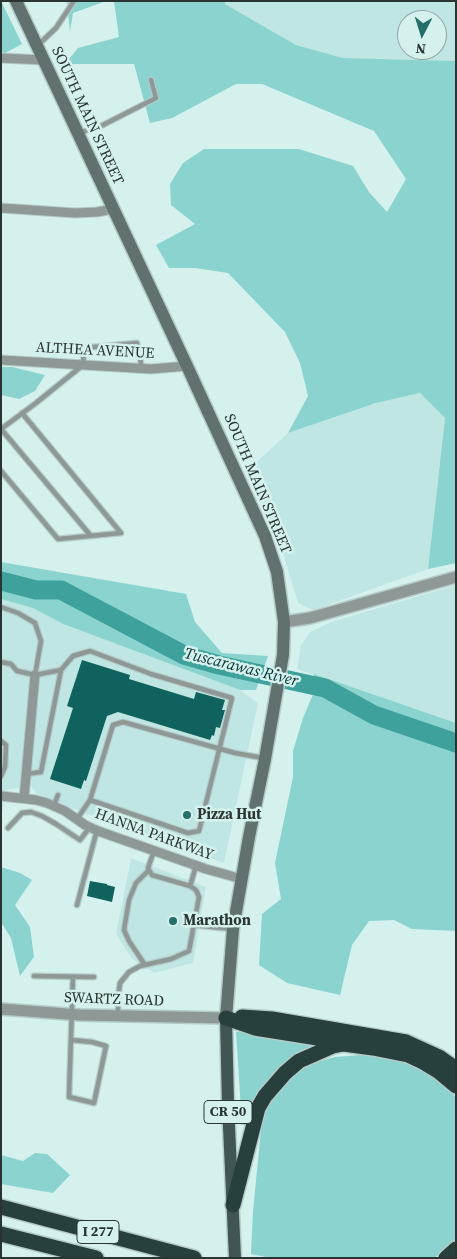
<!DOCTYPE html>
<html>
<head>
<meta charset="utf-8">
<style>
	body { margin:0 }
	#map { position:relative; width:457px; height:1259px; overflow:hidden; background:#d5f1ee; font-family:"Source Serif 4",serif }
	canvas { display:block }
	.frame { position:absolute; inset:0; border:2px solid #293433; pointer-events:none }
	.north { position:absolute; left:397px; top:10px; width:50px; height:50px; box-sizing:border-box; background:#d5f1ee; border:1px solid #90a5a3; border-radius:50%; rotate:185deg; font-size:14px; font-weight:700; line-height:20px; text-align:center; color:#293433 }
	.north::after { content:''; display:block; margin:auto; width:18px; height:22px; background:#256f6b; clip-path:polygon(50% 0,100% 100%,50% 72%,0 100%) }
</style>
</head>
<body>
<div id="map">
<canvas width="457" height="1259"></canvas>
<div class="frame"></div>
<div class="north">N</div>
</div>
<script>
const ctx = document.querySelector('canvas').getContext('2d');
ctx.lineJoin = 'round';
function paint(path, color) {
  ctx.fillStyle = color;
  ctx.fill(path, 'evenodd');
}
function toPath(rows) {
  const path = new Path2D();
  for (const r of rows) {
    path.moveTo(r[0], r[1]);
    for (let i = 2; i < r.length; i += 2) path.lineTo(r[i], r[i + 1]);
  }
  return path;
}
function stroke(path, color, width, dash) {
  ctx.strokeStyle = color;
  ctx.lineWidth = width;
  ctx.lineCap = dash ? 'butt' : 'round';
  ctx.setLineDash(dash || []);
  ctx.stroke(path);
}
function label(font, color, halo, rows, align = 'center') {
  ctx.font = font + ' "Source Serif 4",serif';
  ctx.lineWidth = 5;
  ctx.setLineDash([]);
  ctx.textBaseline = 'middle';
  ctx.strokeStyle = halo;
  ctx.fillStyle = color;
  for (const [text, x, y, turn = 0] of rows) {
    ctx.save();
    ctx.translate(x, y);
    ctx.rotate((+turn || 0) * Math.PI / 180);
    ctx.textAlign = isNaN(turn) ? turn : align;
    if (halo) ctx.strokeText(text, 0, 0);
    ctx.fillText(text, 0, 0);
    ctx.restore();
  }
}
paint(toPath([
	[225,1,456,1,456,61,343,58,296,45,225,4],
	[407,20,437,20,437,50,407,50],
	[420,393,445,418,428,569,313,610,298,603,277,533,248,470,288,433,376,403],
	[456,585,456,723,297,669,301,645,310,632,331,622],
	[1,599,33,608,63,624,240,690,258,703,224,863,94,817,37,794,31,786,6,790,1,819],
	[131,858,206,887,193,963,154,973,132,959,116,934]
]), '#c0e6e3');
paint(toPath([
	[1,1,22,44,5,53,1,52],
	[67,1,106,1,73,13,70,32],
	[114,1,225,1,225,4,296,45,343,58,456,61,456,563,428,569,445,418,420,393,376,403,288,433,308,396,300,363,285,332,228,273,195,268,169,268,156,245,195,224,171,205,170,184,183,163,204,149,299,149,353,166,369,192,387,212,406,179,374,131,262,84,236,84,172,118,150,123,134,64,65,64,78,48,119,37],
	[1,367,12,367,45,375,35,391,19,399,1,395],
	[1,562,186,594,195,622,222,653,268,656,256,690,240,690,63,624,33,608,1,599],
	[314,674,456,723,456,931,412,929,394,920,369,921,352,945,340,995,287,983,259,965,262,914,281,899,275,863,293,777,293,751,303,718,314,692],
	[1,867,20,873,32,880,15,905,30,927,34,957,20,976,11,938,1,922],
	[236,1032,253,1032,302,1039,317,1046,246,1125,242,1125],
	[374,1054,407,1062,445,1085,456,1098,456,1238,445,1251,434,1258,271,1258,251,1254,253,1211,262,1120,274,1092,303,1066,335,1057],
	[35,1153,47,1154,70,1175,53,1193,1,1184,1,1155,23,1161]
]), '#8ad3ce');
stroke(toPath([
	[1,581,36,590,61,590,184,655,219,665,325,688,374,715,456,743]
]), '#3ea19b', 19);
paint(toPath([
	[82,660,130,675,129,679,194,699,196,692,225,700,222,710,225,710,220,728,216,727,214,736,212,735,210,740,118,712,107,716,86,781,84,780,81,789,50,779,73,708,67,706],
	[90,881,107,884,107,885,115,887,112,902,87,896]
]), '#10625e');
const service = toPath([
	[37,46,56,28,74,1],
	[79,133,101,126,156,98,151,80],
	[1,429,36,403,83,365,84,348,137,343,142,368],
	[1,429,91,536],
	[1,471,58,539,121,533,22,413],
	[1,607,18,613,35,623,41,641,35,675],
	[1,662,11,664,17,671,35,675,61,670],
	[1,741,6,745,5,767,1,776],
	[26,774,41,772,61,670,73,656,90,651,151,674,232,698,199,831,188,833,90,800],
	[54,805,58,795],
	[77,819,90,800,113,725,123,722,235,753,263,758],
	[8,828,22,813,31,812,42,816,56,824,80,840,90,827],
	[190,886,196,866],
	[77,905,97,830],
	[193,925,232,929],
	[145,965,129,941,124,930,129,900,136,883,149,870],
	[34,976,94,977],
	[118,1014,118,998,120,983,129,972,140,966,171,959,189,951,199,897,196,890,190,886,152,875,148,868,154,851],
	[71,1040,92,1042,106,1046,94,1103,69,1097,73,977]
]);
const minor = toPath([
	[1,58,43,60],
	[1,208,75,213,97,212,113,209],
	[1,360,151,369,187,366],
	[1,796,36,800,47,803,65,811,85,825,98,831,206,869,242,879],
	[24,798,35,675]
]);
const tertiary = toPath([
	[284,622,310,618,456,577],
	[1,1009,80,1015,226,1018]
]);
const secondary = toPath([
	[16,1,187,366,265,536,277,572,284,622,283,655,265,759,249,837,233,929,226,1018]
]);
const primary = toPath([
	[226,1018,228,1105,235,1258]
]);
const motorway = toPath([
	[242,1017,272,1019,406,1042,439,1057,456,1069],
	[226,1018,255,1028,330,1040,344,1044,373,1048,408,1055,423,1062,438,1071,456,1086],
	[233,1205,258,1108,265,1096,285,1073,299,1061,333,1046,343,1044],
	[1,1207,194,1258],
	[1,1234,96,1258],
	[446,1258,456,1249]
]);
stroke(service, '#b3cbc9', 7);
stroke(minor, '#b3cbc9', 11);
stroke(tertiary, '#b3cbc9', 14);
stroke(secondary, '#b3cbc9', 15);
stroke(primary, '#b3cbc9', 15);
stroke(motorway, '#b3cbc9', 18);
stroke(service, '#8d9897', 4.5);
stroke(minor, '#8d9897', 9);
stroke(tertiary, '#8d9897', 11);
stroke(secondary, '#617170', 12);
stroke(primary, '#415654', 12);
stroke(motorway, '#273f3d', 15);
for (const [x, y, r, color] of [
	[187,815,5,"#256f6b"],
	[173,921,5,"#256f6b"]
]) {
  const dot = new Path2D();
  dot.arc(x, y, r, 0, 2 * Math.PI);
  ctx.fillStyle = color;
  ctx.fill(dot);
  stroke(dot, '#d5f1ee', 2);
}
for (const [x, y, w] of [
	[228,1112,48],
	[98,1232,42]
]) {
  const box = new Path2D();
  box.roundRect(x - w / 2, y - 11.5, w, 23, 4);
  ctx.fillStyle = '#d5f1ee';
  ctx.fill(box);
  stroke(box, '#293433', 1);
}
label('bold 14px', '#293433', null, [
	["CR 50",228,1112],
	["I 277",98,1232]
]);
label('15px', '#293433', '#d5f1ee', [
	["SOUTH MAIN STREET",87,116,65],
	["ALTHEA AVENUE",95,351,3],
	["SOUTH MAIN STREET",257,484,67],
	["HANNA PARKWAY",154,835,20],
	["SWARTZ ROAD",114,1000,2]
]);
label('bold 15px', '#293433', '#d5f1ee', [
	["Pizza Hut",197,815],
	["Marathon",183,921]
], 'left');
label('italic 16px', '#053533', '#d5f1ee', [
	["Tuscarawas River",241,668,14]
]);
</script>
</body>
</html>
